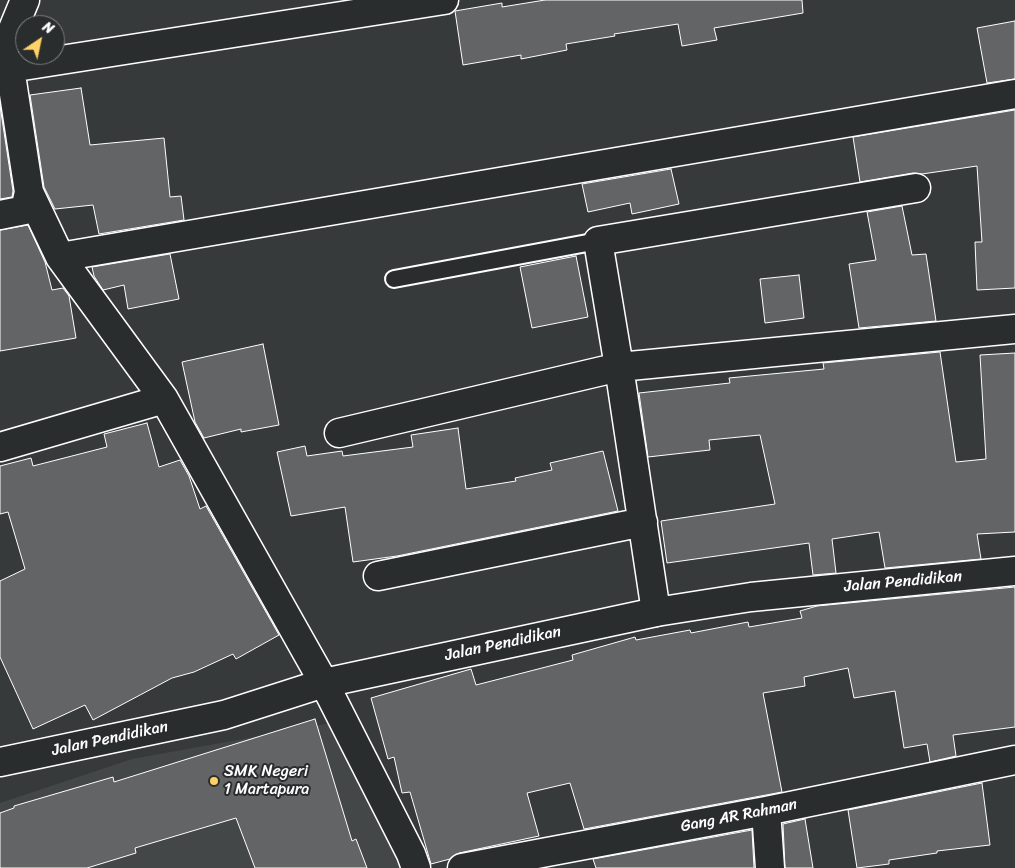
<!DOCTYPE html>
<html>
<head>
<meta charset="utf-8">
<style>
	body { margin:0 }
	#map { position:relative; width:1015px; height:868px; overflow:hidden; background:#373a3b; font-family:Sriracha,sans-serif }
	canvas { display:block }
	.north { position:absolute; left:15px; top:15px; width:50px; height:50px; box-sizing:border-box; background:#2a2d2e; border:1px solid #7f8182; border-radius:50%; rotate:34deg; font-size:14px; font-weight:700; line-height:20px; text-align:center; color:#fff }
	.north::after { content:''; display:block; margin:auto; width:18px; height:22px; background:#ffd166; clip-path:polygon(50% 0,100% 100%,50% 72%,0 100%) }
</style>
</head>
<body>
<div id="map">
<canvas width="1015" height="868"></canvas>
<div class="north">N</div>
</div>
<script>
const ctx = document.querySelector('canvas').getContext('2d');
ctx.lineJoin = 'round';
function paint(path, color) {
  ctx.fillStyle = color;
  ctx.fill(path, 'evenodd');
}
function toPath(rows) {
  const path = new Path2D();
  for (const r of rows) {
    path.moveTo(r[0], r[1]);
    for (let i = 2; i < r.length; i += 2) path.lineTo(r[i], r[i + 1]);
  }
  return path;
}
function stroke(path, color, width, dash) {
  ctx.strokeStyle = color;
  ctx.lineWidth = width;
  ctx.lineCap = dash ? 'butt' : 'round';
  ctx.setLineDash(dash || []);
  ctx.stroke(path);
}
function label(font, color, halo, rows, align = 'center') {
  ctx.font = font + ' Sriracha,sans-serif';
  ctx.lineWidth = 4;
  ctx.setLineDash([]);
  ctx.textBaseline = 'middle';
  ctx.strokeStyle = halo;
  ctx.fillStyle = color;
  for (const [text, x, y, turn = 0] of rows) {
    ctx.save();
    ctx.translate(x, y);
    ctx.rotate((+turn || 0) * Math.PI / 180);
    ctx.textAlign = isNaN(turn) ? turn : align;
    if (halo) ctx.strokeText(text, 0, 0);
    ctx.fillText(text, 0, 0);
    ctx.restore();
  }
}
paint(toPath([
	[332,723,408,868,0,868,0,803,132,759]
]), '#444748');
const building = toPath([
	[545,0,802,0,803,13,714,28,717,40,682,46,678,24,614,34,615,36,566,44,567,50,521,59,521,55,463,65,455,11,502,3,502,7,545,0],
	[1015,21,1015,79,987,83,977,28,1015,21],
	[81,88,90,145,164,138,170,197,181,196,184,220,99,234,93,205,55,209,44,187,30,95,81,88],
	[0,106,13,191,12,197,0,199,0,106],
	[1015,110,1015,288,977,290,975,242,982,242,977,166,922,174,913,173,860,182,853,137,1015,110],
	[671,169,679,204,632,214,630,203,588,212,582,184,671,169],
	[902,206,912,255,926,254,936,321,859,328,849,264,876,260,867,212,902,206],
	[28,225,45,262,52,290,63,288,69,296,76,338,0,351,0,230,28,225],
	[170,254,179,299,128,309,124,285,103,290,94,276,92,267,170,254],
	[576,256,588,317,532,328,520,267,576,256],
	[799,275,804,318,765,323,760,279,799,275],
	[263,344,279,425,241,432,241,429,204,438,195,422,182,362,263,344],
	[940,352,956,462,986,459,980,355,1015,353,1015,532,977,534,981,559,885,568,879,532,832,539,836,573,813,575,809,543,667,563,661,521,775,504,760,435,709,440,710,450,648,457,639,393,730,383,729,378,824,369,823,363,940,352],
	[147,423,159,467,180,460,189,476,200,509,206,506,279,635,236,659,233,654,194,672,172,678,93,720,85,705,33,729,0,657,0,581,25,569,8,512,0,514,0,466,31,458,33,466,107,447,104,434,147,423],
	[458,428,466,489,516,481,515,478,552,470,550,463,603,451,618,511,397,556,353,562,345,507,291,516,277,452,305,446,307,456,342,451,343,456,413,447,411,435,458,428],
	[1015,587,1015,727,953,735,956,756,930,762,927,744,904,748,895,691,854,698,848,668,804,677,805,686,763,693,782,792,584,829,570,783,527,793,539,836,459,853,450,859,431,864,410,792,402,793,394,757,388,759,371,698,471,669,476,685,573,660,572,655,635,637,636,640,690,630,691,633,748,622,749,627,802,618,800,611,817,606,1015,587],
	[315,719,352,841,356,839,367,868,255,868,236,818,135,848,136,853,87,868,0,868,0,813,14,808,14,806,113,777,114,782,315,719],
	[982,783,990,845,937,851,937,853,889,860,889,864,857,868,848,810,982,783],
	[805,819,813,868,785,868,783,824,805,819],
	[752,830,754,868,596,868,593,859,752,830]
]);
paint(building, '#636465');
stroke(building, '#fff', 1);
const lane = toPath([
	[394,279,598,241]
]);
const street = toPath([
	[25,0,3,53,10,68,29,192,60,257,164,399,324,683,411,854,416,868],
	[10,68,444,0],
	[0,215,25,210,29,192],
	[60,257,1015,94],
	[339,433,619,367,1015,329],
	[0,447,164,399],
	[378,576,643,522],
	[656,612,619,367,598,241,916,188],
	[766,811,770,868],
	[462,868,766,811,1015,760]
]);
const secondary = toPath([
	[0,762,224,715,324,683,656,612,751,597,1015,571]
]);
stroke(lane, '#fff', 20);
stroke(street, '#fff', 31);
stroke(secondary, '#fff', 31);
stroke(lane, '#2a2d2e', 16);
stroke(street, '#2a2d2e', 28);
stroke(secondary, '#2a2d2e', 28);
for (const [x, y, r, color] of [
	[214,781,5,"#ffd166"]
]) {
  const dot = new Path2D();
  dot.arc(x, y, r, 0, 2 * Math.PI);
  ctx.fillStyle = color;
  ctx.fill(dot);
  stroke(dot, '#2a2d2e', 2);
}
label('16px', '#fff', '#2a2d2e', [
	["Jalan Pendidikan",903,582,-5],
	["Jalan Pendidikan",503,644,-12],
	["Jalan Pendidikan",110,739,-12],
	["Gang AR Rahman",739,816,-11]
]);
label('16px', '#fff', '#2a2d2e', [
	["SMK Negeri",224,772],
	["1 Martapura",224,790]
], 'left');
</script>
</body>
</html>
